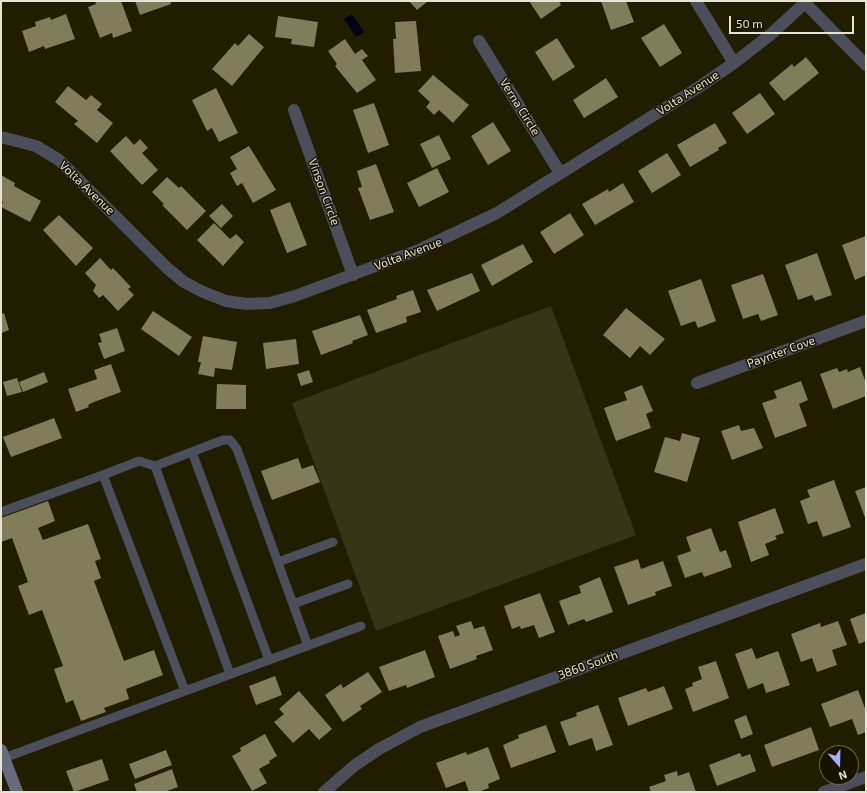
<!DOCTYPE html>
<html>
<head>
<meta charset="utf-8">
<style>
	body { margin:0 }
	#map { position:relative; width:867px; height:793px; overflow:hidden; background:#211d00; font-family:"Exo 2",sans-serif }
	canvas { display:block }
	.frame { position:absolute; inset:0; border:2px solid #e7e4d3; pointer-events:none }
	.north { position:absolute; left:819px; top:745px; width:40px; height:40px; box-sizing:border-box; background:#181300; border:1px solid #6b6754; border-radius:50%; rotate:160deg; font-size:11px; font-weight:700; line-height:16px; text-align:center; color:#e7e4d3 }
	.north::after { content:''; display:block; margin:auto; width:14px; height:18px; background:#abaffb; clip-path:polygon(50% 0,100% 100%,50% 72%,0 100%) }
	.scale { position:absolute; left:729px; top:16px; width:125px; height:18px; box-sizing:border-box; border:2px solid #e7e4d3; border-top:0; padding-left:5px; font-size:12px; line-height:14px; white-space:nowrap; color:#e7e4d3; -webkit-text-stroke:3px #181300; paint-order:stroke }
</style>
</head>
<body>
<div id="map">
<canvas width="867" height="793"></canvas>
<div class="frame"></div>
<div class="north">N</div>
<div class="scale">50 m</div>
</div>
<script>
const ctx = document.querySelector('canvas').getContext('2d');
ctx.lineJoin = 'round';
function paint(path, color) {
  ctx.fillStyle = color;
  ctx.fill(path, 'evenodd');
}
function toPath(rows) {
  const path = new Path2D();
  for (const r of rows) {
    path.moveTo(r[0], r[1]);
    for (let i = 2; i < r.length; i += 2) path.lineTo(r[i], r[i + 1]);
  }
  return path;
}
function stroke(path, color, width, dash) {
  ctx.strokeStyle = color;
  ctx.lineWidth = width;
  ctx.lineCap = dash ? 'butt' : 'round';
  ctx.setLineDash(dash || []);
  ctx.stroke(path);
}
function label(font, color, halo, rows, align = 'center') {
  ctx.font = font + ' "Exo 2",sans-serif';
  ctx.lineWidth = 3;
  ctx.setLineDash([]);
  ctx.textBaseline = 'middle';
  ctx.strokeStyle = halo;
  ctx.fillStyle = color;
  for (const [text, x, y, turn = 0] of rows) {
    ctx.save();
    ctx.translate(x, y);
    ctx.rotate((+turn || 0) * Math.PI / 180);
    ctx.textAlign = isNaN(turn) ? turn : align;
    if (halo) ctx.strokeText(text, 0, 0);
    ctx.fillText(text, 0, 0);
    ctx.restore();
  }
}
paint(toPath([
	[551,306,636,535,376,631,292,403]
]), '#383417');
paint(toPath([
	[352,14,364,32,356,37,344,19]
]), '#040217');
paint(toPath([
	[95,1,121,1,132,31,113,38,112,33,100,38,88,7,96,4],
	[135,1,170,1,171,4,140,15],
	[409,1,428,1,417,10],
	[529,1,559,1,561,5,541,19],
	[601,1,626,1,634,22,611,30],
	[66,14,75,39,45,49,44,46,29,52,22,31,36,26,35,22,50,17,51,20],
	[278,16,318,22,314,47,291,44,292,39,275,37],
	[416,21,421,71,395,73,393,39,396,39,395,22],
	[664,24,682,53,660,67,641,38],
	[249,34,264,47,232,86,212,69,235,43,238,46],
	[557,38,575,67,553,81,535,52],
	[345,39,355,54,362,49,368,56,362,60,376,80,357,93,335,66,337,64,328,51],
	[806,57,819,73,784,101,769,83,792,64,794,67],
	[433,75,469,105,453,123,439,110,434,115,426,107,430,102,418,91],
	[606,78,618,97,584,118,573,100],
	[68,86,86,100,91,95,102,104,97,110,113,123,97,143,74,124,78,121,55,102],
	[216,88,238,133,219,142,212,128,207,131,192,100],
	[760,93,775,114,747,134,732,113],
	[374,103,389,145,368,153,353,110],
	[493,122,511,151,488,165,471,136],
	[715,123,727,143,718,148,719,150,690,167,677,145],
	[439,135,451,159,432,168,420,144],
	[126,136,134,145,140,139,148,148,142,153,158,170,142,185,110,151],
	[249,146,276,190,253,203,242,183,237,186,230,173,237,169,230,157],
	[667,153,681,175,652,193,638,171],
	[376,164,394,212,370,220,358,188,362,187,357,171],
	[437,168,449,192,419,207,407,183],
	[1,175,15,183,14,186,41,201,30,222,1,207,3,202,1,200],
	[167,177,179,188,181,186,206,211,187,230,162,205,164,204,152,192],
	[623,183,634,202,595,225,582,204,608,189,609,192],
	[290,202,307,245,287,253,270,210],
	[222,204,233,216,221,228,209,216],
	[570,213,584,235,554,254,540,232],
	[59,215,93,248,76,266,43,230],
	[214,223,230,239,236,234,244,242,223,266,197,240],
	[866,236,866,275,855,280,842,245],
	[523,244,533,262,492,286,481,265],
	[817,253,832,295,815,301,812,295,798,300,785,265],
	[100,258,111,270,113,268,131,287,128,289,134,295,118,311,103,295,99,298,93,291,96,285,85,273],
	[472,273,480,291,437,311,427,290],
	[763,274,778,315,761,321,758,314,743,319,731,285],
	[701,279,716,321,698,328,695,321,681,326,668,291],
	[413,290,421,312,406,317,407,322,376,333,367,310,397,299,396,296],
	[626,308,665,339,650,355,640,346,630,358,603,335],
	[153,311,192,337,179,356,141,329],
	[4,313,9,330,1,333,1,314],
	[360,315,368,335,352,341,353,343,321,355,312,331],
	[117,328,125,351,104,359,98,343,102,342,99,334],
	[203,336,237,342,232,370,215,368,214,377,198,374,201,362,198,362],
	[296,339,299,364,266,369,263,343],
	[111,364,121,392,94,402,88,405,89,407,76,412,68,389,97,379,94,370],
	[860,367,866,383,866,396,833,409,820,374,837,368,839,372,847,369,848,372],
	[309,370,313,382,301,386,297,374],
	[44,372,48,382,23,392,19,382],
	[17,378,22,392,7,396,3,382],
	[801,381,808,400,799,404,807,426,775,438,762,403,777,398,774,391],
	[217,384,246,385,246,409,216,409],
	[642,385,653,411,646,414,651,428,616,441,604,408,627,400,624,392],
	[54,418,62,438,11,457,3,437],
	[739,425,741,431,754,428,763,448,732,460,721,431],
	[682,433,700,438,687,482,654,472,665,437,680,441],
	[298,458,302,469,313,465,320,482,272,500,261,471],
	[834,480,851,527,823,537,817,521,808,524,800,501,810,497,807,490],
	[866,487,866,520,855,491],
	[48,501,55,521,38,528,43,540,88,524,101,559,95,561,101,578,94,581,124,661,154,650,163,675,126,689,129,699,104,708,106,712,81,721,73,700,66,703,54,669,63,666,42,610,29,615,18,586,28,582,12,538,1,542,1,518],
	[775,508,784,533,775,536,777,539,765,544,769,555,751,562,738,522],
	[711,528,720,552,726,550,732,567,704,577,702,572,685,578,677,556,691,551,686,537],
	[638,559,641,569,663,561,672,586,655,592,656,595,628,605,614,567],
	[600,577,613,612,586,622,584,619,568,625,559,601,581,593,579,586],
	[540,593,555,632,539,638,534,625,521,629,520,626,512,629,504,606],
	[866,613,866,641,859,644,850,619],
	[471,621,474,629,484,626,493,650,476,656,477,659,450,669,438,636,453,631,455,637,460,635,456,626],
	[838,621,847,645,832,650,837,665,817,672,812,658,801,662,791,634,820,623,821,627],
	[752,648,756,659,778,651,790,685,766,693,763,683,748,689,735,654],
	[425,650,435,677,407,688,406,685,389,691,379,667],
	[716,661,729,698,693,712,685,689,693,686,692,683,702,679,698,667],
	[368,672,382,692,360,706,362,709,343,722,325,695,341,684,343,688],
	[275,676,282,695,256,705,249,686],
	[664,686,673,709,628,726,618,698,646,688,648,692],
	[858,690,866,711,866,732,858,735,852,719,830,727,821,704],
	[299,691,332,729,319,740,309,729,293,743,274,722,284,714,279,709],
	[598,705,613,745,596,751,592,738,569,746,560,722,577,716,576,713],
	[746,715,753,734,741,739,734,720],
	[546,725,556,752,511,768,503,745,519,738,518,735],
	[811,727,819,750,772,767,764,745],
	[265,734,277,756,269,761,270,763,259,769,267,783,252,791,232,756,241,751,240,748],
	[488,747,500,779,488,784,489,788,478,792,469,792,465,781,446,788,436,763,466,752,467,755],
	[166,750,172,765,135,779,129,764],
	[740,753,742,757,750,754,756,771,717,786,709,765],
	[102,759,109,780,74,792,66,771],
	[172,769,178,787,164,792,137,792,134,784],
	[677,771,678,776,689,772,696,792,651,792,649,787,666,781,664,775]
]), '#817c59');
stroke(toPath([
	[192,452,269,660],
	[155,466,230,674],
	[103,475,139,461,155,466,223,440,230,440,237,449,308,646],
	[1,512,103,475,185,691,4,758],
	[278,562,333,542],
	[293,604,348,584],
	[185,691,361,626]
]), '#4d4e5b', 9);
stroke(toPath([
	[696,1,734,63],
	[805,3,866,65],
	[479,41,560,173],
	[294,110,353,275],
	[1,137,36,146,59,160,167,268,184,282,203,292,226,301,247,304,270,303,295,296,421,249,497,213,699,87,734,63,770,35,807,1],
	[697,383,866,321],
	[324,792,354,766,379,749,420,727,866,564],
	[824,792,866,777]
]), '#4d4e5b', 12);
stroke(toPath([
	[1,750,17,792]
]), '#686a7e', 12);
label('12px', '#e7e4d3', '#181300', [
	["Volta Avenue",688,93,-33],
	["Verna Circle",520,107,58],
	["Volta Avenue",87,188,44],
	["Vinson Circle",324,192,70],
	["Volta Avenue",408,254,-21],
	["Paynter Cove",781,352,-20],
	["3860 South",588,665,-20]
]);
</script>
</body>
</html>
